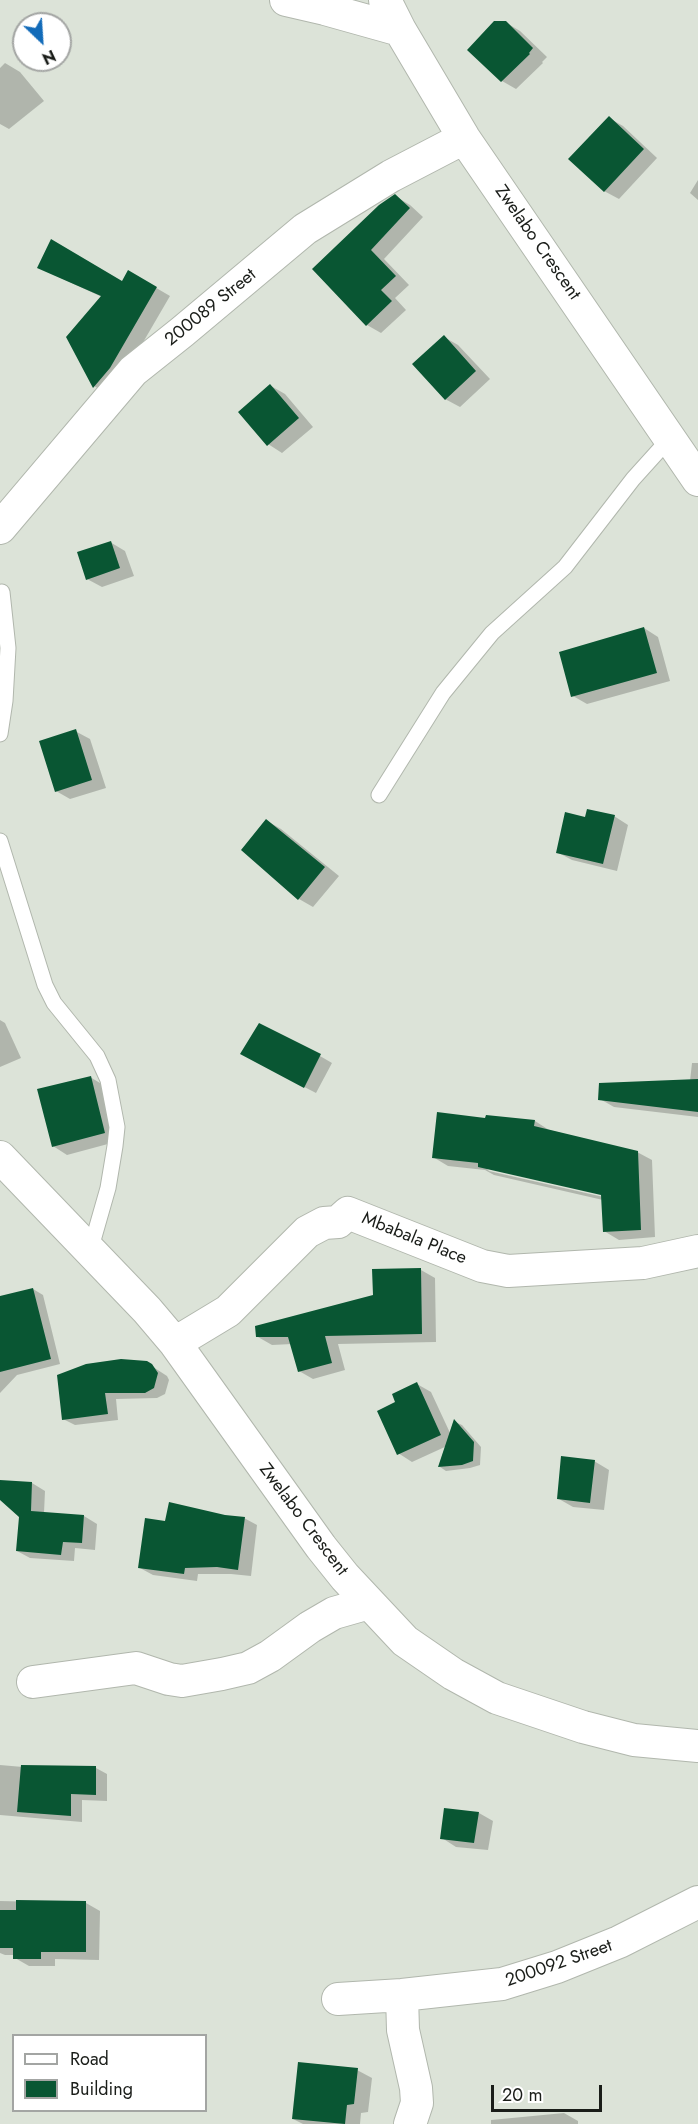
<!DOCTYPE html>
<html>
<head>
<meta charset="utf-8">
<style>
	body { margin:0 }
	#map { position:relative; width:698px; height:2124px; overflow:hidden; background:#dce3d8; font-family:Jost,sans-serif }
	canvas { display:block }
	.legend { position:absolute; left:12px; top:2034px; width:195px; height:78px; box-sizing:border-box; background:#fff; border:2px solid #a3a5a3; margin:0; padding:8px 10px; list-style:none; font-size:18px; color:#1a1d19 }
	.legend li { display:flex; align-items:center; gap:12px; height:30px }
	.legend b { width:30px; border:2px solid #a3a5a3 }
	.north { position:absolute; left:12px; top:12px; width:60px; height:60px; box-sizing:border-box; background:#fff; border:2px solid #a3a5a3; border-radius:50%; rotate:155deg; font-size:16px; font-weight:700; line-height:24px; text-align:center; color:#1a1d19 }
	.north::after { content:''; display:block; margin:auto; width:21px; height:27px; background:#126bb9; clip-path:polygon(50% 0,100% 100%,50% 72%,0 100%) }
	.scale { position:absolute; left:491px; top:2085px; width:111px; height:27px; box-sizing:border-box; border:3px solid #1a1d19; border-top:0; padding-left:8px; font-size:18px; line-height:21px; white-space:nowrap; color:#1a1d19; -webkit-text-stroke:4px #fff; paint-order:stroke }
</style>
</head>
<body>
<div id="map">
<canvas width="698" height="2124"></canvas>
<ul class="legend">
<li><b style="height:8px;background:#fff"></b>Road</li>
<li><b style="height:16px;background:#095633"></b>Building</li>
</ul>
<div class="north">N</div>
<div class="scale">20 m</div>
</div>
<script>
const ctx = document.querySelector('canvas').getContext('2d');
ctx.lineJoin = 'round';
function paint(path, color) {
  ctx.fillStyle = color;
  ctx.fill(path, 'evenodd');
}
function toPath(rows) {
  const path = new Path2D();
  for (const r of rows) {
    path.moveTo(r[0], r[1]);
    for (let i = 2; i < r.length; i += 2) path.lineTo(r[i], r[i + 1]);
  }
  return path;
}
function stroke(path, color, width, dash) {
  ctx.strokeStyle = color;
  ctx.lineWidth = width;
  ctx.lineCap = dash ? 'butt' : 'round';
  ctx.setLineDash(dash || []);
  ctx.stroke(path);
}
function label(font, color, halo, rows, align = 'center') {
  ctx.font = font + ' Jost,sans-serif';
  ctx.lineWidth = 6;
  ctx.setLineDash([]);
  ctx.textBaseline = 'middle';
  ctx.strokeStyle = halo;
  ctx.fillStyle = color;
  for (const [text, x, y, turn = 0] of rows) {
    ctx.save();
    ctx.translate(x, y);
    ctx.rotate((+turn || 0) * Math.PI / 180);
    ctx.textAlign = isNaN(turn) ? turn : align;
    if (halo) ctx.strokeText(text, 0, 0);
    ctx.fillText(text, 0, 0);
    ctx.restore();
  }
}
paint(toPath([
	[505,22,520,31,547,57,542,62,543,63,516,89,502,81,469,50],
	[5,63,20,72,44,101,9,129,0,124,0,68],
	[609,118,623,126,657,158,619,199,604,191],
	[698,180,698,200,690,193],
	[395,196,410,205,423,217,384,259,409,285,395,298,406,310,381,333,367,325,314,269],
	[39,268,123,283,129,272,170,296,124,375,108,394,94,386,67,337,102,297],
	[444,337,458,345,490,379,460,407,445,399],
	[271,386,285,394,313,427,282,453,268,444],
	[110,542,125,551,134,576,102,587,87,579],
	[644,628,658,637,670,681,587,704,573,696],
	[75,731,90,739,106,788,70,799,56,791],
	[614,816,628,825,617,871,572,860,557,852,586,819],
	[267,821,281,829,339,876,313,907,299,899,243,850],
	[0,1020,5,1023,21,1058,0,1067],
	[320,1056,332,1063,316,1093,254,1061],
	[692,1063,698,1063,698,1117,614,1107,600,1099,690,1081],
	[90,1077,105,1086,119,1141,67,1155,53,1146],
	[486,1120,535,1121,549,1130,637,1152,652,1160,655,1237,619,1240,604,1231,603,1200,494,1175,485,1170,448,1166,433,1157],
	[485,1167,609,1196,608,1198,489,1171],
	[421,1270,435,1278,436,1342,338,1344,345,1370,313,1379,299,1371,292,1344,272,1345,258,1337,374,1296],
	[33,1289,43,1295,60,1364,17,1375,0,1393,0,1297],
	[147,1363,167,1376,169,1380,165,1394,157,1398,116,1399,118,1420,75,1425,63,1419],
	[417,1384,431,1392,451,1435,455,1422,462,1425,481,1447,480,1465,470,1468,446,1471,440,1467,447,1446,412,1462,398,1453,397,1403],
	[594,1461,609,1470,604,1510,573,1507,559,1499],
	[0,1482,32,1483,45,1491,44,1513,84,1516,97,1524,95,1550,75,1548,74,1561,30,1558,17,1551,20,1516,0,1498],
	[225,1516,244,1518,257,1525,251,1576,231,1574,198,1574,197,1581,153,1575,140,1568,166,1523],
	[0,1765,46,1769,96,1768,107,1774,107,1801,82,1800,82,1822,0,1815],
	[479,1813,493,1821,488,1850,456,1847,442,1838],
	[0,1901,86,1903,100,1911,99,1960,55,1959,55,1966,29,1966,15,1958,15,1955,5,1955,0,1953],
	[357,2070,372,2078,368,2112,361,2113,360,2124,303,2124,293,2119],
	[564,2113,578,2121,578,2124,491,2124,491,2120]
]), '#0003');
paint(toPath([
	[494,21,506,21,533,48,529,53,530,54,501,82,467,50],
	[609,116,644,149,604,192,568,159],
	[395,194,410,208,371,250,396,276,381,290,392,301,366,326,312,269,379,205],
	[51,239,122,281,128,270,157,287,110,368,93,388,66,337,101,296,37,268],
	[444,335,476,371,445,400,412,364],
	[270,384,299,418,267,446,238,412],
	[111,541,120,568,86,580,77,552],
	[644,627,657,673,571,697,559,652],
	[76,729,92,780,55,792,39,741],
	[587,809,615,815,603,864,556,853,565,812,585,817],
	[266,819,325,867,298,900,241,850],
	[259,1023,321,1054,304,1088,240,1054],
	[91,1076,105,1133,52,1147,37,1089],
	[698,1079,698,1112,598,1100,599,1083],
	[437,1112,485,1118,486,1115,535,1120,534,1126,638,1151,641,1230,603,1232,601,1195,478,1167,478,1163,432,1158],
	[421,1268,422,1334,325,1336,332,1363,298,1372,288,1337,256,1337,255,1326,373,1295,372,1269],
	[33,1288,51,1359,0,1372,0,1296],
	[121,1359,147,1361,152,1364,158,1373,154,1388,145,1393,105,1393,108,1414,62,1420,57,1375,86,1364],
	[417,1382,441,1435,397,1455,377,1411,395,1402,392,1394],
	[454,1419,474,1442,473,1461,462,1465,438,1467],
	[561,1456,595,1460,590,1503,557,1499],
	[0,1480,32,1482,31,1511,84,1515,82,1543,63,1542,61,1555,16,1551,19,1517,0,1500],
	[169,1502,225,1515,245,1517,238,1570,217,1567,185,1568,184,1574,138,1568,145,1518,165,1521],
	[21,1765,96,1766,96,1795,71,1794,71,1816,17,1812],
	[444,1808,479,1812,474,1843,440,1839],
	[16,1900,86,1901,86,1952,41,1952,41,1959,13,1959,13,1948,0,1948,0,1910,16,1910],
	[298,2062,358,2068,354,2104,347,2105,345,2124,292,2119]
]), '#095633');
const service = toPath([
	[0,734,5,701,8,648,2,592],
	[379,795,443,693,492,633,565,567,633,479,670,438],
	[0,841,45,985,54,1003,97,1056,108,1080,117,1127,115,1146,108,1188,90,1251]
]);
const minor = toPath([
	[286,0,325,9,400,30],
	[385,0,400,30,464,138,698,480],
	[0,528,133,371,182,332,305,229,391,176,464,138],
	[0,1157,147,1310,175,1343,321,1547,345,1577,405,1641,453,1674,497,1698,583,1727,634,1740,698,1746],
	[175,1343,228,1311,307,1232,324,1223,338,1222,348,1213,482,1266,508,1271,643,1263,698,1251],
	[33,1682,136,1668,169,1679,182,1681,222,1674,248,1668,270,1656,310,1627,334,1613,369,1603],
	[402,1995,403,2030,416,2088,417,2103,410,2124],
	[338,1999,402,1995,502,1984,557,1967,619,1942,698,1902]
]);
stroke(service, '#b1b7ad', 17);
stroke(minor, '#b1b7ad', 34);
stroke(service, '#fff', 15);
stroke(minor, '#fff', 32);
label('18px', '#1a1d19', '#fff', [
	["Zwelabo Crescent",537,243,55],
	["200089 Street",211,308,-39],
	["Mbabala Place",414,1239,22],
	["Zwelabo Crescent",303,1520,53],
	["200092 Street",559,1964,-19]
]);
</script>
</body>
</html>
